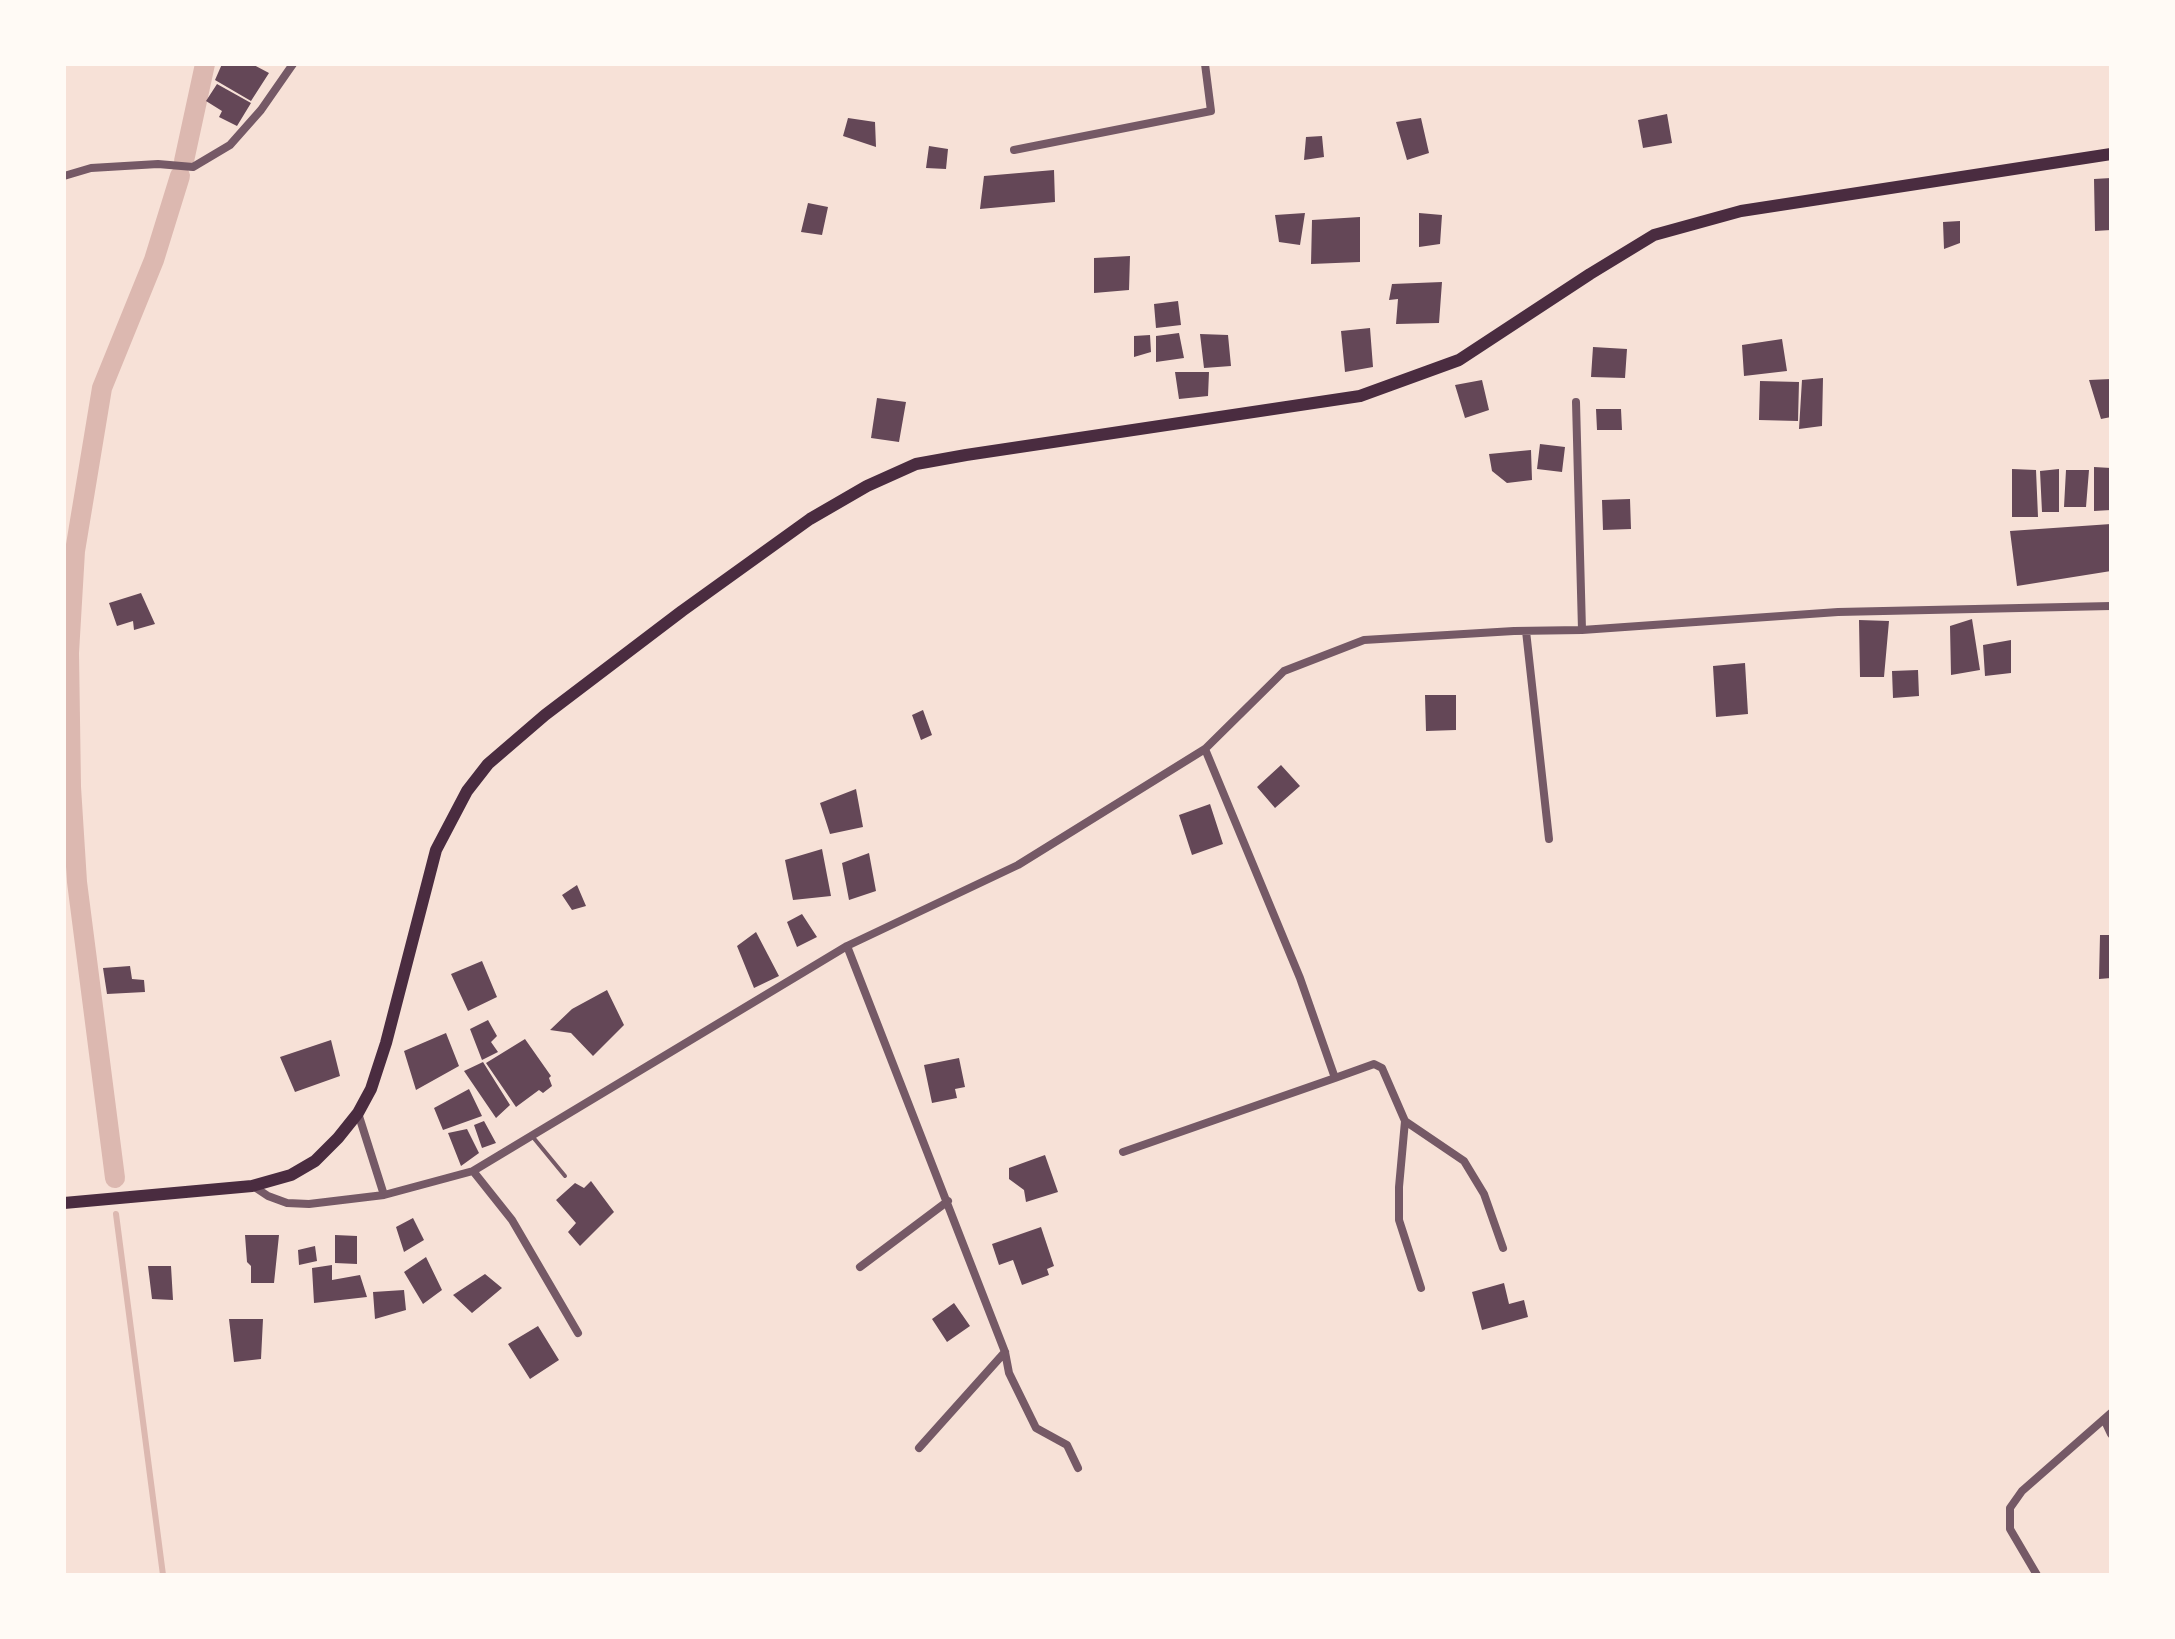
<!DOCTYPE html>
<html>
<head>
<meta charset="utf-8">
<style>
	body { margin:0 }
	#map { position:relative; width:2175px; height:1639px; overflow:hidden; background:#f7e1d7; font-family:"Noto Sans",sans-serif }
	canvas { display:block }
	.frame { position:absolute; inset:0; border:66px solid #fffaf5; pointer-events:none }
</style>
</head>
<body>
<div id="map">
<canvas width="2175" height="1639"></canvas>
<div class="frame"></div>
</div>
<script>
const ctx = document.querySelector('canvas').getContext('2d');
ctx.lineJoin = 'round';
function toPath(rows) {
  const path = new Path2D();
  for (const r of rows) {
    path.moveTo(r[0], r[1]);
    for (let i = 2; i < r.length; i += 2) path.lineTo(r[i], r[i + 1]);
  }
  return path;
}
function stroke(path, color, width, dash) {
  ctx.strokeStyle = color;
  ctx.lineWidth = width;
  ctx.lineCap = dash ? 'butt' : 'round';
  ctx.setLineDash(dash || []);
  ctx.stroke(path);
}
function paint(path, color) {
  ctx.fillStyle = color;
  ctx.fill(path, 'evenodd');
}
stroke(toPath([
	[116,1214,163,1575]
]), '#dcb8b0', 6);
stroke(toPath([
	[184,161,205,64],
	[115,1178,77,882,71,787,69,653,75,551,102,388,154,260,180,176]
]), '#dcb8b0', 20);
paint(toPath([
	[222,64,252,64,269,73,251,101,215,80],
	[217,84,251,103,237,126,219,117,222,111,206,101],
	[1667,114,1672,143,1643,148,1638,120],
	[848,118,875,122,876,147,843,136],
	[1421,118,1429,153,1407,160,1396,122],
	[1322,136,1324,157,1304,160,1306,137],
	[929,146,948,149,946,169,926,168],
	[1054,170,1055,202,980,209,984,176],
	[2111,178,2111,230,2095,231,2094,179],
	[808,203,828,207,822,235,801,232],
	[1305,213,1300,245,1279,242,1275,215],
	[1419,213,1442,215,1440,244,1419,247],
	[1360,217,1360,262,1311,264,1312,220],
	[1960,221,1960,243,1944,249,1943,222],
	[1130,256,1129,290,1094,293,1094,258],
	[1442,282,1439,323,1396,324,1398,299,1389,300,1392,284],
	[1178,301,1181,325,1156,328,1154,304],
	[1370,328,1373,367,1345,372,1341,331],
	[1179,333,1184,358,1156,362,1156,336],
	[1200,334,1228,335,1231,366,1204,368],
	[1150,335,1151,352,1134,357,1134,336],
	[1782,339,1787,371,1744,376,1742,345],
	[1593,347,1627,349,1625,378,1591,377],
	[1175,372,1209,372,1208,396,1179,399],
	[1823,378,1822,426,1799,429,1802,380],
	[2111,379,2111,417,2101,419,2089,380],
	[1482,380,1489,410,1465,418,1455,385],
	[1760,381,1799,382,1798,421,1759,420],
	[877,398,906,402,899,442,871,438],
	[1596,409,1621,409,1622,430,1597,430],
	[1540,444,1565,447,1562,472,1537,469],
	[1531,450,1532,480,1507,483,1492,471,1489,454],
	[2094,467,2111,468,2111,510,2094,511],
	[2012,469,2036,470,2038,517,2012,517],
	[2059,469,2059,512,2042,512,2040,471],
	[2066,470,2089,470,2086,507,2064,507],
	[1630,499,1631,529,1603,530,1602,500],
	[2111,524,2111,571,2017,586,2010,531],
	[141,593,155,624,134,630,133,621,117,626,109,603],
	[1972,619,1980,670,1951,675,1950,626],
	[1859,620,1889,621,1884,677,1860,677],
	[2011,640,2011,673,1985,676,1983,645],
	[1745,663,1748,714,1716,717,1713,666],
	[1918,670,1919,696,1893,698,1892,671],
	[1425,695,1456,695,1456,730,1426,731],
	[923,710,932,735,921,740,912,715],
	[1281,765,1300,786,1275,808,1257,787],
	[856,789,863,827,830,834,820,803],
	[1210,804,1223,844,1192,855,1179,815],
	[822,849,831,896,793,900,785,860],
	[869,853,876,891,849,900,842,863],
	[577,885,586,906,572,910,562,895],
	[802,914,817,937,797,947,787,922],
	[756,932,779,976,754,988,737,946],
	[2100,935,2111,935,2111,978,2099,979],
	[482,961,497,997,468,1011,451,974],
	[130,966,132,979,144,980,145,992,107,994,103,968],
	[607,990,624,1025,593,1056,571,1033,550,1030,572,1009],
	[488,1020,497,1036,491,1042,498,1052,482,1060,470,1029],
	[446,1033,459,1066,416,1090,404,1051],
	[525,1039,551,1076,549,1078,552,1086,543,1093,539,1090,516,1107,486,1063],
	[331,1040,340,1076,295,1092,280,1057],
	[959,1058,965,1087,955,1089,957,1098,932,1103,924,1065],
	[483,1062,510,1105,496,1118,464,1071],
	[469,1089,482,1116,443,1130,434,1108],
	[484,1121,496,1143,482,1148,474,1125],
	[467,1129,479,1153,461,1166,448,1133],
	[1045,1155,1058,1192,1026,1202,1024,1190,1009,1179,1009,1168],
	[591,1181,614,1212,580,1246,568,1232,576,1223,556,1200,575,1183,584,1188],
	[413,1218,424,1240,404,1252,396,1227],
	[1041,1227,1054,1266,1047,1269,1049,1275,1022,1285,1013,1260,999,1265,992,1244],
	[245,1235,279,1235,274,1283,251,1283,251,1266,247,1262],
	[335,1235,357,1236,357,1264,335,1263],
	[315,1246,317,1261,299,1265,298,1250],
	[426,1257,442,1290,423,1304,404,1272],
	[332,1265,332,1280,360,1275,367,1297,314,1303,312,1268],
	[148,1266,171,1266,173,1300,152,1299],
	[485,1274,502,1288,472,1313,453,1295],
	[1504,1283,1509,1304,1524,1300,1528,1317,1482,1330,1472,1292],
	[404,1290,406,1310,375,1319,373,1292],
	[954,1303,970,1326,947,1342,932,1319],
	[229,1319,263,1319,261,1359,234,1362],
	[538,1326,559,1360,530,1379,508,1344]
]), '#644757');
stroke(toPath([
	[532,1136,565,1176]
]), '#755966', 4);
stroke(toPath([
	[1014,150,1211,111,1205,64],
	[64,176,91,168,158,164,193,167,230,145,261,110,293,64],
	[1576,402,1582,630],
	[1526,631,1549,839],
	[1205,749,1300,978,1335,1078,1374,1064,1382,1068,1405,1121,1464,1161,1484,1194,1503,1248],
	[847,946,1005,1352,1009,1373,1036,1428,1067,1445,1078,1468],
	[358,1113,384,1195],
	[1405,1121,1399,1187,1399,1220,1421,1288],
	[1123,1152,1335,1078],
	[473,1171,512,1220,578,1333],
	[253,1186,268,1196,287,1203,309,1204,384,1195,473,1171,847,946,1018,865,1205,749,1284,671,1364,640,1514,631,1582,630,1838,612,2111,606],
	[860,1267,948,1201],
	[2104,1419,2111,1434],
	[919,1448,1005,1352],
	[2037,1575,2010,1529,2010,1508,2022,1491,2111,1413]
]), '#755966', 8);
stroke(toPath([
	[64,1203,252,1186,291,1175,315,1161,338,1138,358,1113,371,1089,386,1043,436,850,467,791,488,764,545,715,682,611,810,519,867,486,916,464,966,455,1360,396,1459,360,1590,274,1654,235,1741,211,2111,154]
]), '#4a2c40', 12);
</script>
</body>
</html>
